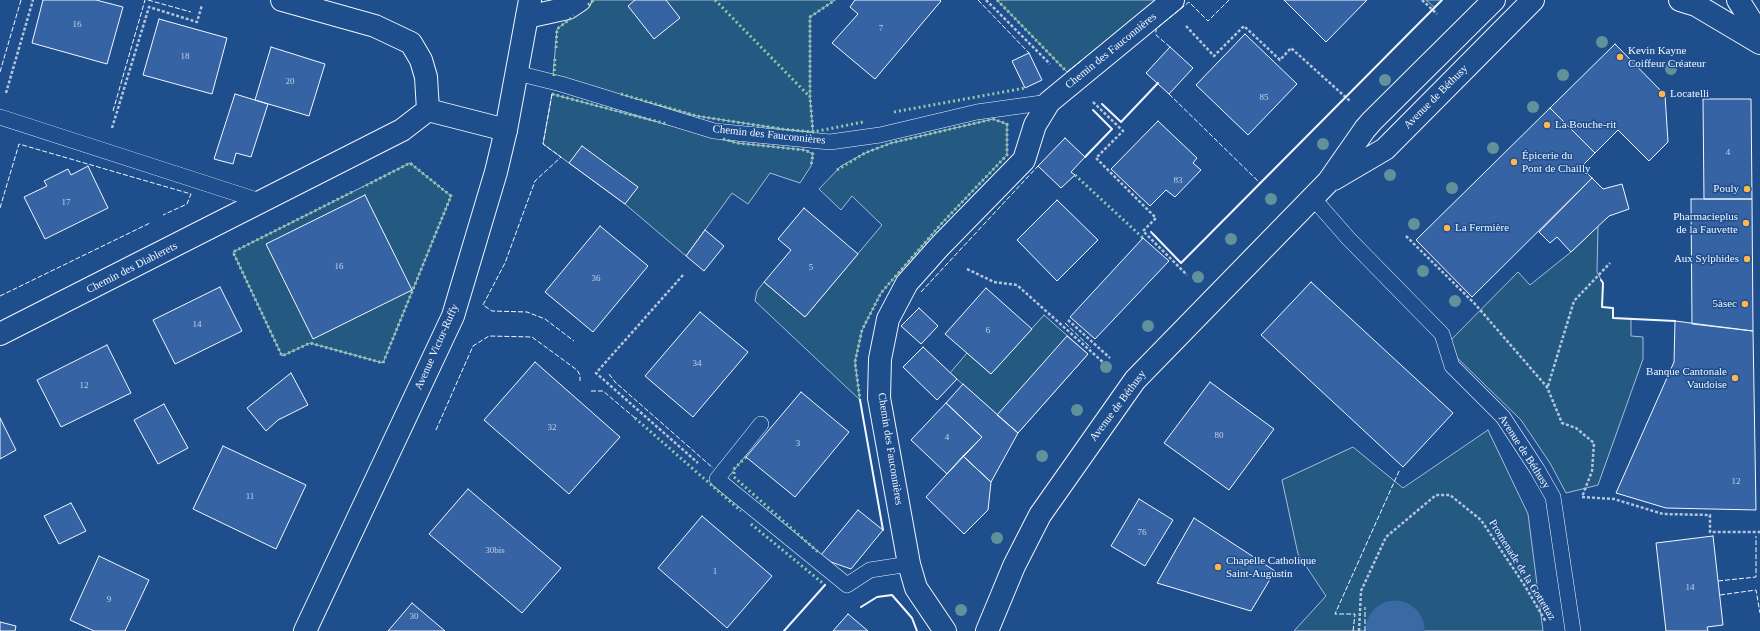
<!DOCTYPE html>
<html>
<head>
<meta charset="utf-8">
<style>
	body { margin:0 }
	canvas { display:block; background:#1f4e8c }
</style>
</head>
<body>
<canvas width="1760" height="631"></canvas>
<script>
const ctx = document.querySelector('canvas').getContext('2d');
ctx.lineJoin = 'round';
function paint(path, color) {
  ctx.fillStyle = color;
  ctx.fill(path, 'evenodd');
}
function toPath(rows) {
  const path = new Path2D();
  for (const r of rows) {
    path.moveTo(r[0], r[1]);
    for (let i = 2; i < r.length; i += 2) path.lineTo(r[i], r[i + 1]);
  }
  return path;
}
function stroke(path, color, width, dash) {
  ctx.strokeStyle = color;
  ctx.lineWidth = width;
  ctx.lineCap = dash ? 'butt' : 'round';
  ctx.setLineDash(dash || []);
  ctx.stroke(path);
}
function label(font, color, halo, rows, align = 'center') {
  ctx.font = font + ' "Times New Roman",serif';
  ctx.lineWidth = 3;
  ctx.setLineDash([]);
  ctx.textBaseline = 'middle';
  ctx.strokeStyle = halo;
  ctx.fillStyle = color;
  for (const [text, x, y, turn = 0] of rows) {
    ctx.save();
    ctx.translate(x, y);
    ctx.rotate((+turn || 0) * Math.PI / 180);
    ctx.textAlign = isNaN(turn) ? turn : align;
    if (halo) ctx.strokeText(text, 0, 0);
    ctx.fillText(text, 0, 0);
    ctx.restore();
  }
}
const green = toPath([
	[594,0,835,0,810,17,810,97,813,132,782,129,697,116,553,76,557,29,594,0],
	[997,0,1161,0,1067,72,997,0],
	[1426,0,1442,0,1435,8,1426,0],
	[552,94,737,143,805,150,813,154,811,166,800,183,770,173,748,204,732,193,686,256,625,204,543,144,552,94],
	[993,119,1007,124,1007,155,943,222,881,293,862,330,855,362,860,400,755,301,757,291,764,282,805,317,882,225,852,196,841,210,819,189,841,166,865,153,891,143,993,119],
	[410,163,451,196,383,363,310,343,282,356,233,252,410,163],
	[1598,226,1597,272,1603,283,1602,307,1613,308,1613,318,1631,319,1631,336,1643,337,1643,359,1598,485,1566,493,1550,463,1521,420,1445,346,1518,272,1530,285,1571,252,1598,226],
	[1044,315,1088,354,1018,433,950,373,967,353,991,374,1044,315],
	[1488,430,1528,514,1543,631,1294,631,1326,596,1298,554,1282,480,1353,447,1403,488,1488,430]
]);
paint(green, '#245a82');
stroke(green, '#a8bbd7', 1);
stroke(toPath([
	[1395,630,1395,631]
]), '#3b69a3', 59);
const building = toPath([
	[43,0,96,0,123,7,107,64,32,43,43,0],
	[635,0,666,0,680,18,654,39,628,6,635,0],
	[855,0,940,0,941,1,875,79,832,43,858,14,850,7,855,0],
	[1284,0,1367,0,1326,42,1284,0],
	[159,19,227,38,212,94,143,75,159,19],
	[1245,34,1297,84,1248,135,1196,85,1245,34],
	[1615,44,1665,95,1668,142,1649,161,1618,130,1595,153,1550,108,1615,44],
	[271,47,325,64,309,116,255,100,271,47],
	[1170,47,1193,68,1169,94,1146,73,1170,47],
	[1029,53,1042,80,1025,88,1012,61,1029,53],
	[235,94,268,104,251,157,236,153,233,164,214,159,235,94],
	[1703,99,1751,99,1752,199,1704,199,1703,99],
	[1550,108,1595,153,1581,167,1592,178,1472,297,1416,240,1550,108],
	[1158,121,1197,158,1193,163,1201,170,1175,197,1166,190,1150,206,1111,169,1158,121],
	[1065,138,1085,157,1071,172,1075,175,1061,188,1038,166,1065,138],
	[582,146,638,187,625,204,569,163,582,146],
	[88,166,108,208,45,239,24,197,47,186,44,181,68,169,71,175,88,166],
	[1592,178,1603,189,1622,184,1629,209,1609,216,1571,252,1557,237,1550,243,1539,232,1592,178],
	[365,195,412,290,313,339,266,244,365,195],
	[1691,199,1752,199,1753,331,1692,324,1691,199],
	[1057,200,1098,240,1057,281,1017,240,1057,200],
	[804,208,858,254,805,317,764,282,791,250,778,239,804,208],
	[600,226,648,266,593,332,545,292,600,226],
	[705,230,724,246,704,271,686,256,705,230],
	[1143,238,1169,261,1095,339,1070,317,1143,238],
	[1311,282,1453,413,1403,467,1261,335,1311,282],
	[220,287,242,331,175,364,153,320,220,287],
	[986,288,1032,329,991,374,945,334,986,288],
	[919,308,938,326,921,344,901,326,919,308],
	[700,312,748,352,693,417,645,376,700,312],
	[1675,321,1753,331,1756,510,1666,508,1616,493,1674,362,1675,321],
	[1067,336,1088,354,1018,433,997,415,1067,336],
	[107,345,131,393,61,427,37,380,107,345],
	[923,347,957,379,937,400,903,367,923,347],
	[535,362,620,437,569,494,484,420,535,362],
	[291,373,308,405,278,420,266,431,247,408,291,373],
	[1210,382,1274,429,1229,490,1164,443,1210,382],
	[963,384,1018,433,991,482,963,456,982,437,946,403,963,384],
	[801,392,849,432,795,497,746,457,801,392],
	[946,403,982,437,947,474,911,440,946,403],
	[164,404,188,448,158,464,134,420,164,404],
	[0,418,16,450,0,459,0,418],
	[223,446,306,485,276,549,193,509,223,446],
	[963,456,991,482,988,510,964,534,926,497,963,456],
	[468,489,561,568,522,613,429,534,468,489],
	[1139,499,1173,520,1145,566,1111,546,1139,499],
	[71,503,86,531,59,544,44,516,71,503],
	[858,510,883,530,851,569,831,562,821,555,858,510],
	[702,516,772,576,727,628,658,568,702,516],
	[1194,518,1275,571,1251,611,1157,583,1194,518],
	[1713,536,1723,625,1707,627,1708,631,1666,631,1656,543,1713,536],
	[99,556,149,580,125,631,94,631,70,620,99,556],
	[412,603,445,631,388,631,412,603],
	[848,614,868,631,833,631,848,614],
	[0,622,16,626,15,631,0,631,0,622]
]);
paint(building, '#3563a3');
stroke(building, '#f2f6ff', 1);
const lane = toPath([
	[517,73,561,84,714,131,830,142,880,135,977,112,1049,102],
	[0,117,263,202],
	[1313,198,1348,238,1442,334,1452,366,1503,417,1537,469,1553,497,1573,631],
	[761,424,717,479,847,585,870,570,909,564]
]);
const street = toPath([
	[282,0,375,26,411,43,421,60,426,77,428,110],
	[527,17,568,8,580,0],
	[428,110,506,130],
	[0,334,402,130,428,110],
	[945,631,916,588,909,564,879,398,880,359,888,319,907,283,940,246,1024,160,1035,125,1049,102,1173,0]
]);
const secondary = toPath([
	[1680,0,1696,5,1760,43],
	[1738,0,1760,35],
	[1334,179,1385,149,1533,0],
	[305,631,453,316,496,172,506,130,530,0],
	[987,631,1014,566,1040,515,1135,380,1328,182,1365,129,1372,121,1494,0]
]);
stroke(lane, '#f2f6ff', 16);
stroke(street, '#f2f6ff', 24);
stroke(secondary, '#f2f6ff', 24);
stroke(toPath([
	[986,0,1050,64],
	[1422,0,1437,14],
	[1186,26,1214,56,1244,26,1280,60,1291,48,1351,102],
	[6,93,33,0],
	[1093,102,1123,131,1096,158,1156,218,1143,231,1187,275],
	[112,128,149,7,197,22,202,5],
	[1406,236,1475,304,1547,387,1562,423,1576,428,1594,443,1592,471,1582,497],
	[967,269,994,282,1017,285,1105,364],
	[683,275,596,373,698,463],
	[1068,320,1110,358],
	[1548,386,1574,301,1610,263],
	[1582,497,1614,499,1663,514,1710,515,1710,532,1760,532],
	[1359,631,1361,591,1386,537,1436,495,1450,495,1481,520,1525,586,1546,622]
]), '#b3c4dc', 2.5, [3, 2]);
stroke(lane, '#1f4e8c', 15);
stroke(street, '#1f4e8c', 22);
stroke(secondary, '#1f4e8c', 22);
stroke(toPath([
	[715,0,810,97],
	[997,0,1067,72],
	[588,5,594,0],
	[556,48,557,29,574,16],
	[554,76,555,58],
	[552,94,667,124],
	[621,94,697,116,782,129,813,132,863,122],
	[894,112,1025,88],
	[813,132,810,97,810,17,835,0],
	[723,139,737,143,805,150,813,154,811,166],
	[837,170,865,153,891,143,993,119,1007,124,1007,155,943,222,881,293,862,330,855,362,860,400],
	[1075,175,1143,238],
	[352,192,233,252,282,356,310,343,383,363,451,196,410,163,363,187],
	[635,418,741,511],
	[746,457,734,469,734,477,818,552],
	[751,524,825,585]
]), '#97c8a6', 3, [2, 3]);
stroke(toPath([
	[148,0,191,12],
	[978,0,1029,53],
	[1170,47,1156,35,1156,29,1189,2,1208,21,1229,0],
	[0,72,21,0],
	[1067,72,1081,61],
	[552,94,543,144,561,157,535,181,505,263,483,305,492,311,527,312,545,319,574,341],
	[1169,94,1260,183],
	[113,111,145,0],
	[0,208,19,144,191,194,187,204,163,215],
	[921,292,1038,166],
	[0,296,150,223],
	[1065,323,1091,348],
	[609,374,615,382,713,468],
	[591,391,603,391,635,418],
	[436,430,473,346,489,336,532,337,577,370,580,375,580,381],
	[1718,581,1756,577,1756,536],
	[1720,595,1756,590,1760,613],
	[1353,631,1355,614,1335,614,1400,469],
	[1365,631,1365,607]
]), '#f2f6ff', 1, [5, 2]);
stroke(toPath([
	[1102,104,1121,122,1158,83],
	[1085,157,1112,129,1093,110],
	[1151,232,1181,263,1442,0],
	[1601,280,1603,283,1602,307,1613,308,1613,318,1675,321],
	[860,400,883,530],
	[861,607,877,597,892,595,912,618,917,631],
	[784,631,825,585]
]), '#f2f6ff', 2);
ctx.fillStyle = '#61919a';
for (const [x, y] of [
	[1602,42],
	[1671,69],
	[1563,75],
	[1385,80],
	[1533,107],
	[1323,144],
	[1493,148],
	[1390,175],
	[1452,188],
	[1271,199],
	[1414,224],
	[1231,239],
	[1423,271],
	[1198,277],
	[1455,301],
	[1148,326],
	[1106,367],
	[1077,410],
	[1042,456],
	[997,538],
	[961,610]
]) {
  ctx.beginPath();
  ctx.arc(x, y, 6, 0, 2 * Math.PI);
  ctx.fill();
}
for (const [x, y, r, color] of [
	[1620,57,4,"#ffb74d"],
	[1662,94,4,"#ffb74d"],
	[1547,125,4,"#ffb74d"],
	[1514,162,4,"#ffb74d"],
	[1747,189,4,"#ffb74d"],
	[1746,223,4,"#ffb74d"],
	[1447,228,4,"#ffb74d"],
	[1747,259,4,"#ffb74d"],
	[1745,304,4,"#ffb74d"],
	[1735,378,4,"#ffb74d"],
	[1218,567,4,"#ffb74d"]
]) {
  const dot = new Path2D();
  dot.arc(x, y, r, 0, 2 * Math.PI);
  ctx.fillStyle = color;
  ctx.fill(dot);
  stroke(dot, '#1f4e8c', 1.5);
}
label('9px', '#c3d1e8', null, [
	["16",77,25],
	["7",881,29],
	["18",185,57],
	["20",290,82],
	["85",1264,98],
	["4",1728,153],
	["83",1178,181],
	["17",66,203],
	["16",339,267],
	["5",811,268],
	["36",596,279],
	["14",197,325],
	["6",988,331],
	["34",697,364],
	["12",84,386],
	["32",552,428],
	["80",1219,436],
	["4",947,438],
	["3",798,444],
	["12",1736,482],
	["11",250,497],
	["76",1142,533],
	["30bis",495,551],
	["1",715,572],
	["14",1690,588],
	["9",109,600],
	["30",414,617]
]);
label('11px', '#f2f6ff', '#1f4e8c', [
	["Chemin des Fauconnières",1111,51,-39],
	["Avenue de Béthusy",1436,97,-45],
	["Chemin des Fauconnières",769,135,6],
	["Chemin des Diablerets",132,268,-27],
	["Avenue Victor-Ruffy",437,347,-66],
	["Avenue de Béthusy",1118,406,-53],
	["Chemin des Fauconnières",890,449,81],
	["Avenue de Béthusy",1524,452,57],
	["Promenade de la Gottettaz",1522,570,58]
]);
label('11px', '#f2f6ff', '#1f4e8c', [
	["Kevin Kayne",1628,51],
	["Coiffeur Créateur",1628,64],
	["Locatelli",1670,94],
	["La Bouche-rit",1555,125],
	["Épicerie du",1522,156],
	["Pont de Chailly",1522,169],
	["Pouly",1739,189,"right"],
	["Pharmacieplus",1738,217,"right"],
	["de la Fauvette",1738,230,"right"],
	["La Fermière",1455,228],
	["Aux Sylphides",1739,259,"right"],
	["5àsec",1737,304,"right"],
	["Banque Cantonale",1727,372,"right"],
	["Vaudoise",1727,385,"right"],
	["Chapelle Catholique",1226,561],
	["Saint-Augustin",1226,574]
], 'left');
</script>
</body>
</html>
